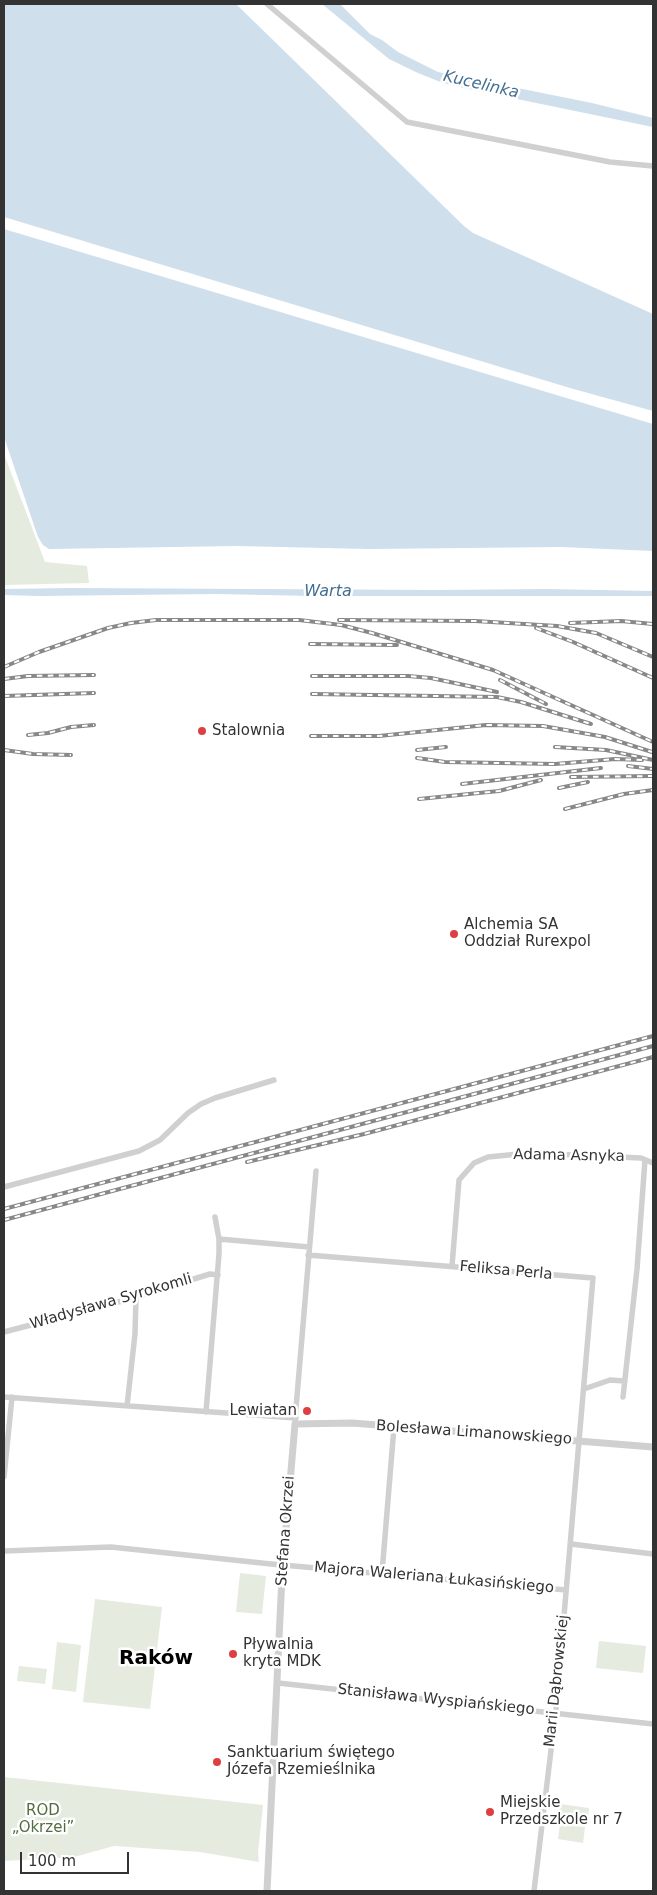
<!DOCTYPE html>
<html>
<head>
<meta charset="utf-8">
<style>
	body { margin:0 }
	#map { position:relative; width:657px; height:1895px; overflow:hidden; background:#fff; font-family:"DejaVu Sans",sans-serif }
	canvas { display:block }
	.frame { position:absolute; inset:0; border:5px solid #333; pointer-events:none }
	.scale { position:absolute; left:20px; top:1852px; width:109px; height:22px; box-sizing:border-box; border:2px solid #333; border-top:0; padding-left:6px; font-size:15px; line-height:18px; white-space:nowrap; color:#333; -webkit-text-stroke:4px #fff; paint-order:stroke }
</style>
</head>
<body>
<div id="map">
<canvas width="657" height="1895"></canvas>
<div class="frame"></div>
<div class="scale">100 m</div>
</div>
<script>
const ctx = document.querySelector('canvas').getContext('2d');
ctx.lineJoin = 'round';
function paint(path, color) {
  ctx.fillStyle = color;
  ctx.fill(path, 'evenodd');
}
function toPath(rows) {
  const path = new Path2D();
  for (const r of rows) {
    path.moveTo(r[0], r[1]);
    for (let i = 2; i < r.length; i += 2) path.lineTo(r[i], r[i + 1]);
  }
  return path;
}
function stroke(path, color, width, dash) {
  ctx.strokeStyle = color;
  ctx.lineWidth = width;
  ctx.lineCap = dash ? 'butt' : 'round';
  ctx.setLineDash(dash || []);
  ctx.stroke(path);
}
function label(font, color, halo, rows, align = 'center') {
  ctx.font = font + ' "DejaVu Sans",sans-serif';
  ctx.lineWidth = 5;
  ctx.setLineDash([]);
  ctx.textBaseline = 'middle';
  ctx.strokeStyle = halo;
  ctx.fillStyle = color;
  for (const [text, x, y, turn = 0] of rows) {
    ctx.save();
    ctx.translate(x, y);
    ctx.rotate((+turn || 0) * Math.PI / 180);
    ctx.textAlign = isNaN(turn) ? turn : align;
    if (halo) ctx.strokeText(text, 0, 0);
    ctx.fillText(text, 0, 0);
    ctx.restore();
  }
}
paint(toPath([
	[4,454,45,562,87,566,89,583,4,585],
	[240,1573,266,1576,262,1614,236,1612],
	[95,1599,162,1607,150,1709,83,1702],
	[599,1641,646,1646,643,1673,596,1668],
	[57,1642,81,1645,76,1692,52,1689],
	[19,1666,47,1669,45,1684,17,1681],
	[4,1777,263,1805,258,1853,259,1862,200,1852,114,1846,74,1857,4,1861],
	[560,1804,589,1808,588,1822,559,1818],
	[560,1824,585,1827,583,1843,558,1839]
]), '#e5ebdf');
paint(toPath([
	[4,4,236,4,464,226,473,233,653,314,653,411,570,388,4,217],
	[322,4,340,4,370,34,382,40,398,52,438,72,592,103,653,118,653,127,473,90,443,83,418,73,389,59],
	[4,229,653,424,653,551,561,547,369,549,237,546,49,549,43,545,38,537,4,437],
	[69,588,437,590,547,589,653,591,653,596,314,596,215,594,38,596,4,595,4,589]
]), '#d0dfec');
stroke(toPath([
	[267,4,407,122,610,162,653,166],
	[4,1187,139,1151,160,1140,188,1113,201,1104,215,1098,274,1080],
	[219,1239,309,1247],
	[308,1255,593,1278,556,1709,534,1891],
	[452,1266,459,1180,474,1163,488,1157,529,1153,641,1158,653,1163],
	[4,1332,126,1300,210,1274,218,1275],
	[584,1389,610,1380,625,1381],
	[4,1397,296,1418],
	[623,1397,637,1269,645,1160],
	[127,1406,135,1334,136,1297],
	[206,1412,219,1254,219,1239,215,1217],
	[295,1420,316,1171],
	[4,1477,12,1397],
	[571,1544,653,1554],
	[4,1551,111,1547,271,1564,566,1590],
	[382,1573,394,1427],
	[278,1683,653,1724]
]), '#d0d0d0', 5.5);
stroke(toPath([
	[267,1891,282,1576,295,1424,352,1423,653,1447]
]), '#d0d0d0', 7);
const rail = toPath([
	[339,620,475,621,557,626,596,633,653,657],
	[570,623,621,621,653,624],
	[536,628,573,642,653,678],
	[310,644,397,645],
	[4,667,39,652,108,628,131,623,156,620,299,620,341,625,372,633,493,670,653,742],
	[312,676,408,676,431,678,497,692],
	[4,679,28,676,94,675],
	[500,680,546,704],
	[312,694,497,697,521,702,591,724],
	[4,696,94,693],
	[28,735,48,733,71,727,94,725],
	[311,736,379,736,486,725,543,726,605,737,652,752],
	[555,747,606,750,653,760],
	[4,750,33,754,71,755],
	[417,750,446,747],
	[417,758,445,762,555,764,615,759,642,760],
	[628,766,653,769],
	[571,777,653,776],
	[462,784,601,768],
	[559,788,588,782],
	[419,799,499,791,541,780],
	[565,809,624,794,653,790],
	[247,1162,364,1134,653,1057],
	[4,1209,653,1036],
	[4,1220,653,1046]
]);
stroke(rail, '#888', 4);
stroke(rail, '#fff', 2, [5.5]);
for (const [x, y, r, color] of [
	[202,731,5,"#de4042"],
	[454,934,5,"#de4042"],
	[307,1411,5,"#de4042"],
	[233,1654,5,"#de4042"],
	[217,1762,5,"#de4042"],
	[490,1812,5,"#de4042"]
]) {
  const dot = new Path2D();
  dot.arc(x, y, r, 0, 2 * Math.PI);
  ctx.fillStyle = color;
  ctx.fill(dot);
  stroke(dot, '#fff', 2);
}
label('15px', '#333', '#fff', [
	["Stalownia",212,731],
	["Alchemia SA",464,925],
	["Oddział Rurexpol",464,942],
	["Lewiatan",297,1411,"right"],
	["Pływalnia",243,1645],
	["kryta MDK",243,1662],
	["Sanktuarium świętego",227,1753],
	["Józefa Rzemieślnika",227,1770],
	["Miejskie",500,1803],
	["Przedszkole nr 7",500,1820]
], 'left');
label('15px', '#333', '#fff', [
	["Adama Asnyka",569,1156,1],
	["Feliksa Perla",506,1271,5],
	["Władysława Syrokomli",111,1302,-16],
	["Bolesława Limanowskiego",474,1433,4],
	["Stefana Okrzei",286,1531,-86],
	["Majora Waleriana Łukasińskiego",434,1578,5],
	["Marii Dąbrowskiej",557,1681,-84],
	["Stanisława Wyspiańskiego",436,1700,6]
]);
label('15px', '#536d41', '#fff', [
	["ROD",43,1811],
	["„Okrzei”",43,1828]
]);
label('italic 16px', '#436f92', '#fff', [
	["Kucelinka",481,85,13],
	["Warta",328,592]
]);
label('bold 20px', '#000', '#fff', [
	["Raków",156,1659]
]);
</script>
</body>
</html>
